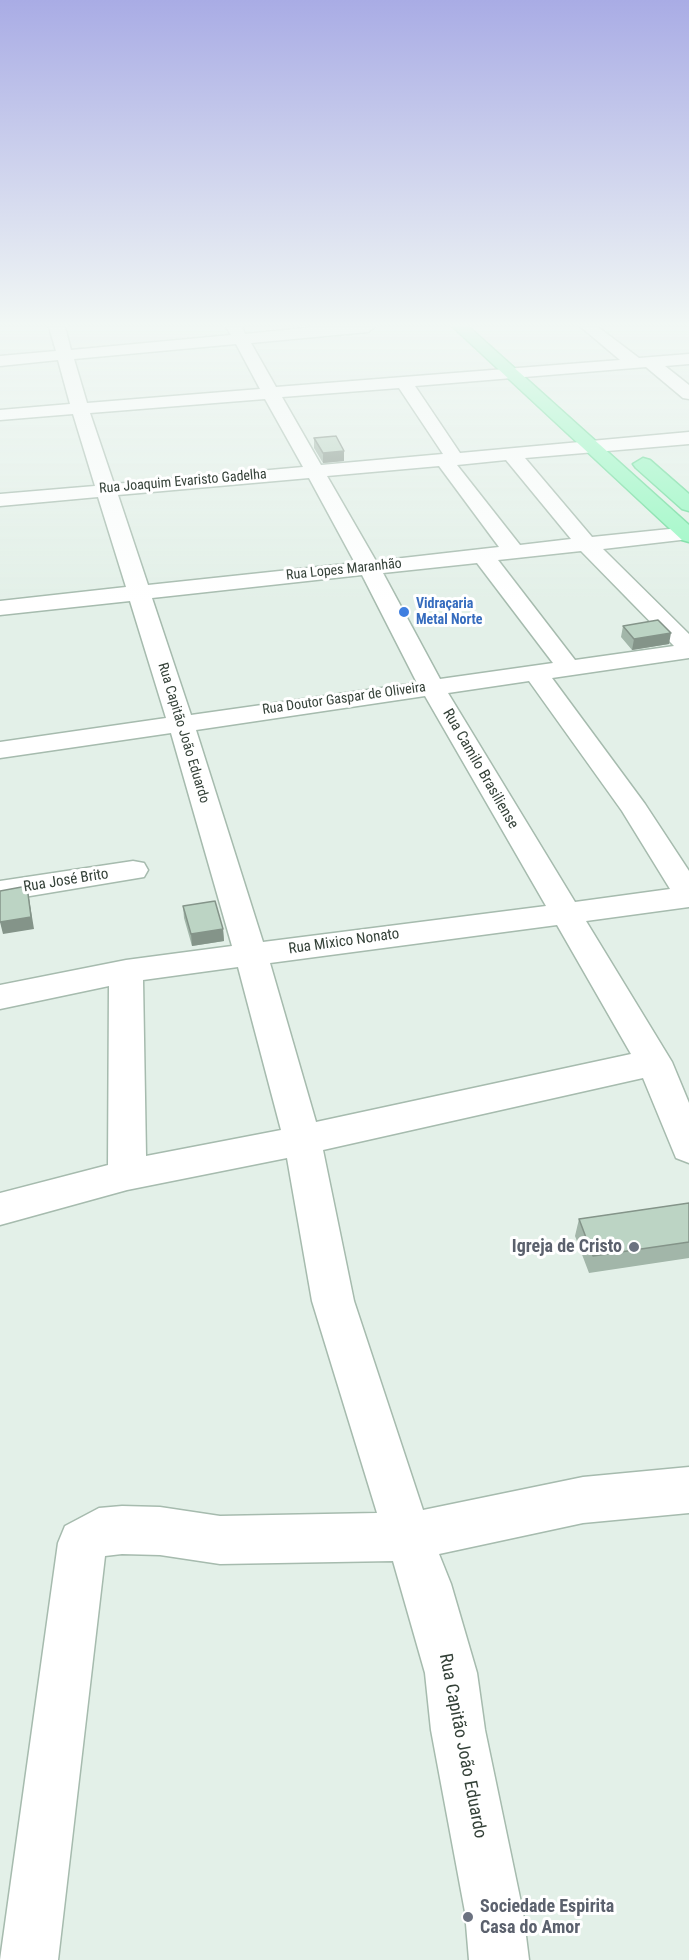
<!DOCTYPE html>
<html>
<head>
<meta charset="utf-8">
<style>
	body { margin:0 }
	canvas { display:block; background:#e3f0e8 }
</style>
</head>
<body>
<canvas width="689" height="1960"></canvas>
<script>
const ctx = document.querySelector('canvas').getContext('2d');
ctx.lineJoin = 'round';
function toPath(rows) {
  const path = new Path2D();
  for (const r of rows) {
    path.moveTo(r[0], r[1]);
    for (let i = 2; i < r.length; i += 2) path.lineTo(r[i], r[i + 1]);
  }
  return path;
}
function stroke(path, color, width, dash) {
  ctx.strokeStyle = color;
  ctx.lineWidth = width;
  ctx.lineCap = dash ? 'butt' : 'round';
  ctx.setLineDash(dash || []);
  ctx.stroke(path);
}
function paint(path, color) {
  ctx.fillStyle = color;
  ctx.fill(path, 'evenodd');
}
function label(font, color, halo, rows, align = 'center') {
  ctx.font = font + ' "Roboto Condensed",sans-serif';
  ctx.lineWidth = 6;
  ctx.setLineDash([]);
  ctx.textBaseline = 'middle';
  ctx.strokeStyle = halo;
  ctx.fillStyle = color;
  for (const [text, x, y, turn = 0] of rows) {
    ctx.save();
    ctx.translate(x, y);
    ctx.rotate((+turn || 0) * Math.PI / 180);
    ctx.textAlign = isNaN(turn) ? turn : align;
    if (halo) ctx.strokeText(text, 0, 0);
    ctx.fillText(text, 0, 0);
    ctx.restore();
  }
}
const minor = toPath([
	[49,327,65,327,71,350,231,335,226,327,242,327,245,334,314,327,375,327,368,332,251,343,276,387,620,360,581,327,598,327,639,358,689,354,689,364,665,366,689,385,689,399,683,398,646,367,415,386,460,453,689,432,689,444,525,458,592,537,689,527,689,539,603,549,689,634,689,658,552,678,645,804,689,871,689,907,586,921,672,1062,689,1103,689,1163,676,1158,643,1078,323,1150,354,1301,423,1510,583,1477,689,1467,689,1513,583,1523,439,1554,451,1584,477,1673,485,1730,523,1912,529,1960,469,1960,465,1912,431,1730,425,1673,393,1561,220,1564,160,1555,122,1554,105,1556,58,1960,0,1960,58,1543,65,1526,99,1508,122,1506,160,1507,220,1516,377,1513,312,1301,287,1158,127,1190,0,1225,0,1193,108,1165,109,986,0,1009,0,985,126,960,232,946,171,733,0,758,0,742,166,718,130,601,0,615,0,601,126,587,98,497,0,506,0,494,95,486,73,414,0,420,0,410,70,404,58,360,0,366,0,356,56,351,49,327],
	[236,344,260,389,87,403,74,359,236,344],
	[399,388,443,454,321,465,282,397,399,388],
	[265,399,303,467,114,484,90,413,265,399],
	[506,460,571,539,520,545,457,465,506,460],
	[439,466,499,547,376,561,327,476,439,466],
	[309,478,355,563,148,585,118,495,309,478],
	[581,551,674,646,575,660,498,560,581,551],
	[477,563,553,663,440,679,383,573,477,563],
	[362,575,417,683,191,715,152,598,362,575],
	[529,681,622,811,670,889,575,902,448,693,529,681],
	[425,696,546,906,263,942,196,730,425,696],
	[557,925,631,1054,316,1122,270,963,557,925],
	[238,967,281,1130,146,1156,143,980,238,967],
	[133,861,144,863,148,870,144,877,0,901,0,881,133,861]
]);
const major = toPath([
	[453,327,469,327,689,525,689,542,682,540,453,327],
	[643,458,650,460,689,494,689,511,682,509,636,468,633,464,643,458]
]);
stroke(minor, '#a6bbae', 3);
stroke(major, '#66db97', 3);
paint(minor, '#fff');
paint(major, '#94f8c0');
paint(toPath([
	[314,438,344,461,323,463,314,448],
	[623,626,669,644,632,650,621,637],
	[183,906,223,929,224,941,192,946,184,918],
	[689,1203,689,1258,589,1273,575,1236,579,1219]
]), '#a2b6a9');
paint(toPath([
	[344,451,344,461,323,463,323,453],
	[671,633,669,644,632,650,634,639],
	[27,886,34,929,3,934,0,922],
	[223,929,224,941,192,946,191,934]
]), '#849489');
const building = toPath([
	[336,436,344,451,323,453,314,438,336,436],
	[658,620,671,633,634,639,623,626,658,620],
	[27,886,31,917,0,922,0,891,27,886],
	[215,901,223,929,191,934,183,906,215,901],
	[689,1203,689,1242,593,1256,579,1219,689,1203]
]);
paint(building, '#bcd4c4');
stroke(building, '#849489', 1.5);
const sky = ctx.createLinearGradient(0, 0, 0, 602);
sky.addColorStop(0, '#a9ace5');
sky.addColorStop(0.54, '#f2f8f5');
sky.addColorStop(1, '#f2f8f500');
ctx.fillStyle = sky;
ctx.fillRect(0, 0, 689, 602);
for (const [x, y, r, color] of [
	[404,612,6,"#3f7fe0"],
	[634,1247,6,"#6b7280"],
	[468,1917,6,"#6b7280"]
]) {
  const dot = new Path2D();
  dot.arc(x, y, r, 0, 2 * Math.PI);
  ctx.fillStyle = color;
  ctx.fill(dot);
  stroke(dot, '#fff', 2);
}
label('14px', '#344138', '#fff', [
	["Rua Joaquim Evaristo Gadelha",183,482,-5],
	["Rua Lopes Maranhão",344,570,-6],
	["Rua Doutor Gaspar de Oliveira",344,699,-8],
	["Rua Capitão João Eduardo",183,733,73]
]);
label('bold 14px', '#366cbe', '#fff', [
	["Vidraçaria",416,604],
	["Metal Norte",416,620]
], 'left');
label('15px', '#344138', '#fff', [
	["Rua Camilo Brasiliense",480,769,60],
	["Rua José Brito",66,881,-9],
	["Rua Mixico Nonato",344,942,-8]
]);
label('bold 18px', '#5b616d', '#fff', [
	["Igreja de Cristo",622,1247],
	["Sociedade Espirita",480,1907,"left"],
	["Casa do Amor",480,1928,"left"]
], 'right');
label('18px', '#344138', '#fff', [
	["Rua Capitão João Eduardo",462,1746,79]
]);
</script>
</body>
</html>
